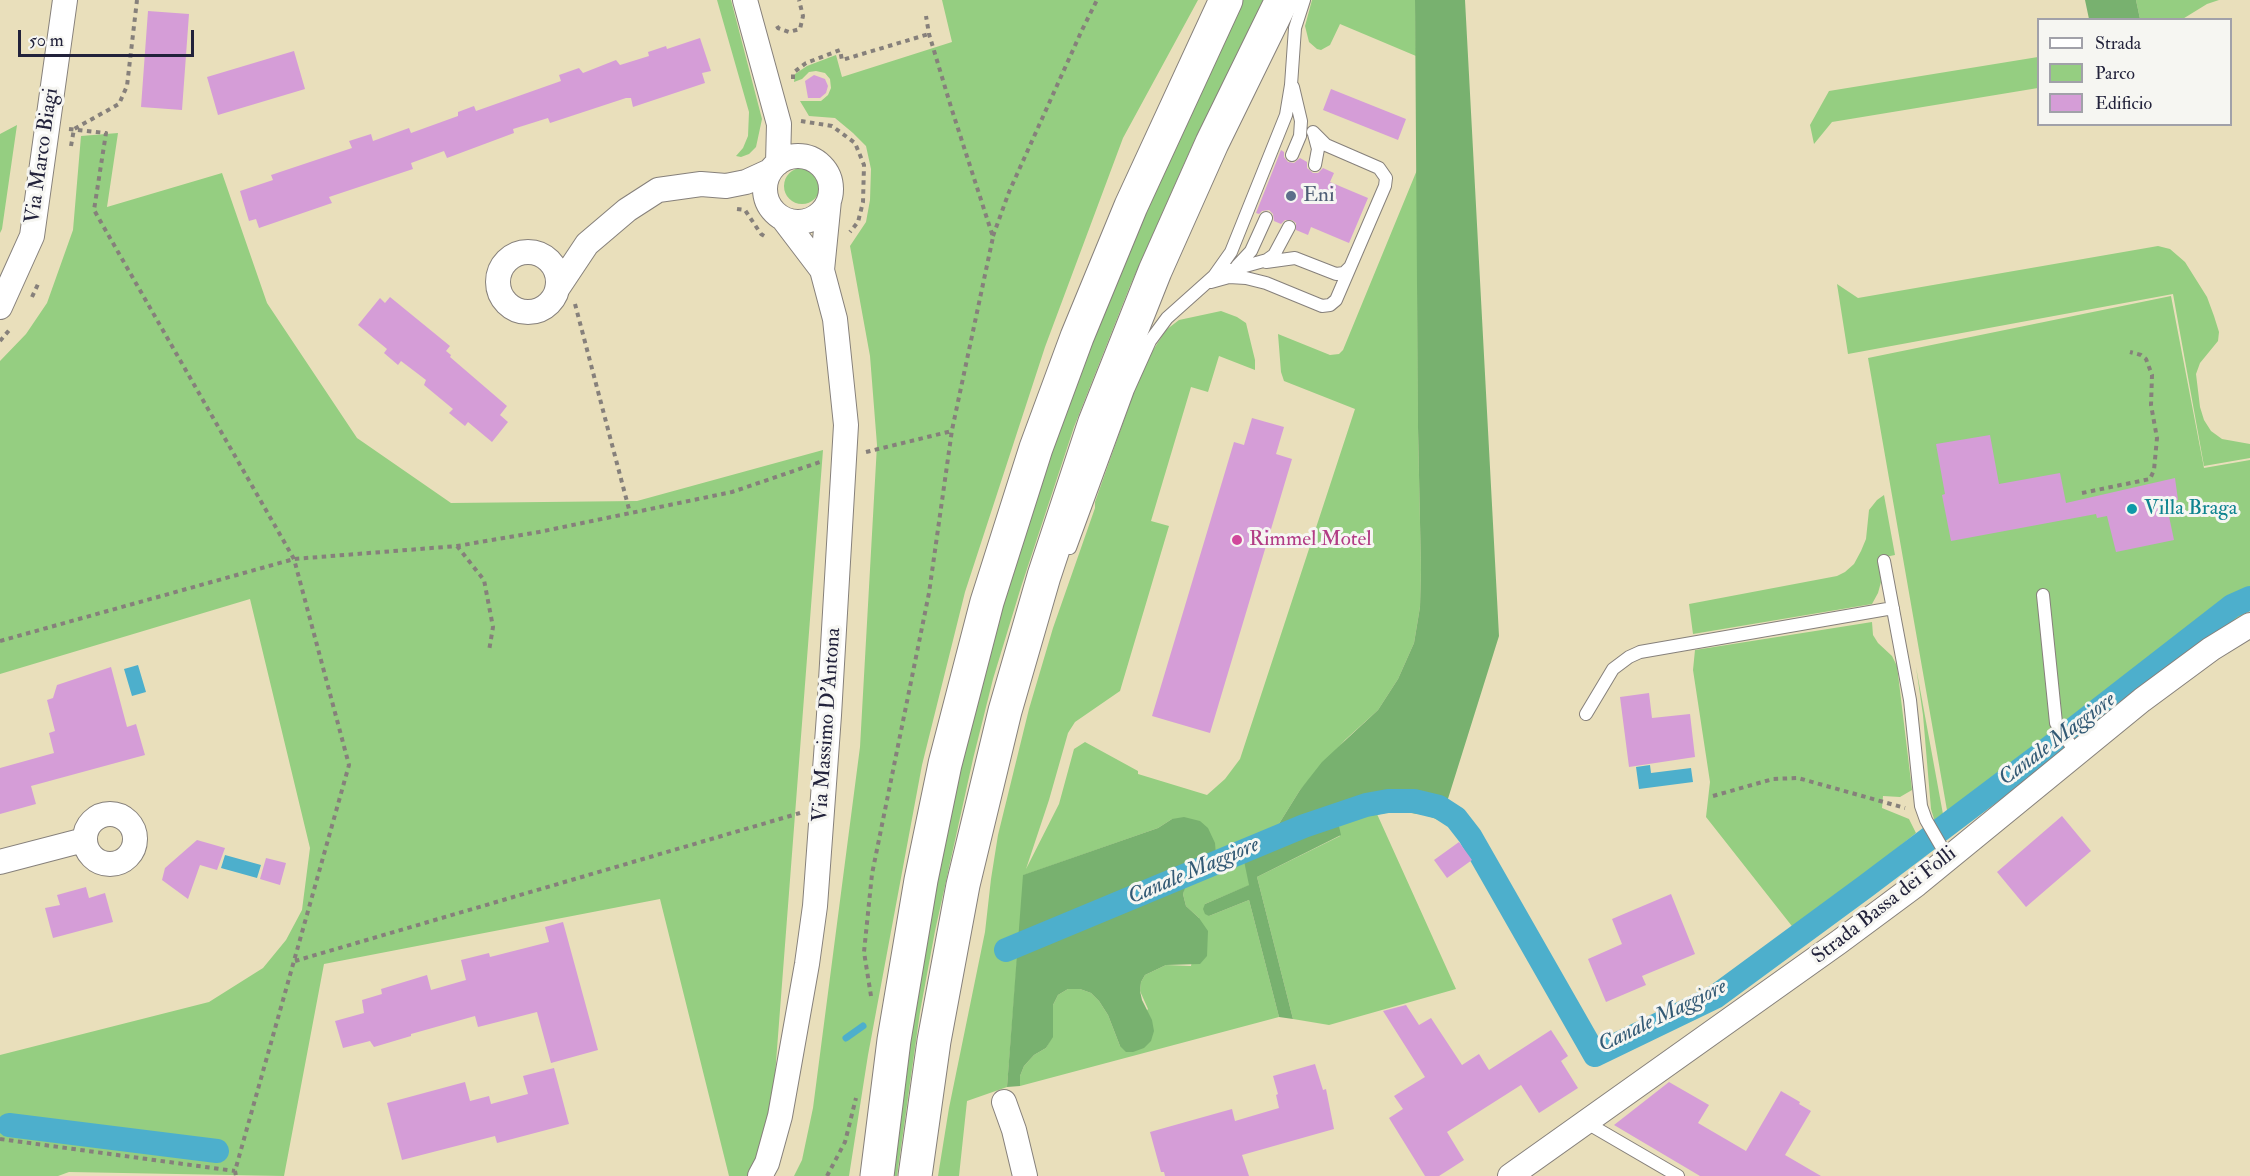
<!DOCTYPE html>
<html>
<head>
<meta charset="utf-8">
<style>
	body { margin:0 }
	#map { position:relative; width:2250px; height:1176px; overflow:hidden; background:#e9dfbb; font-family:"IM FELL Double Pica",serif }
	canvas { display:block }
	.legend { position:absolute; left:2037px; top:18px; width:195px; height:108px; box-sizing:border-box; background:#f6f6f2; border:2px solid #a1a1a9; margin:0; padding:8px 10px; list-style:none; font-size:18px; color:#22223b }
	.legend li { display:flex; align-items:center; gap:12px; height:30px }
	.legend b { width:30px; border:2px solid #a1a1a9 }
	.scale { position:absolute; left:18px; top:30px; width:176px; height:27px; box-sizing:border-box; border:3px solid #22223b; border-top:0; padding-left:8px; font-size:18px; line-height:21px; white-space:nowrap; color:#22223b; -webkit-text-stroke:4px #f6f6f2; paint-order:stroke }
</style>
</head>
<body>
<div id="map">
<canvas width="2250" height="1176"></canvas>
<ul class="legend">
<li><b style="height:8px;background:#fff"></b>Strada</li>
<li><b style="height:16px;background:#95ce81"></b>Parco</li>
<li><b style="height:16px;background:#d59dd7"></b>Edificio</li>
</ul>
<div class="scale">50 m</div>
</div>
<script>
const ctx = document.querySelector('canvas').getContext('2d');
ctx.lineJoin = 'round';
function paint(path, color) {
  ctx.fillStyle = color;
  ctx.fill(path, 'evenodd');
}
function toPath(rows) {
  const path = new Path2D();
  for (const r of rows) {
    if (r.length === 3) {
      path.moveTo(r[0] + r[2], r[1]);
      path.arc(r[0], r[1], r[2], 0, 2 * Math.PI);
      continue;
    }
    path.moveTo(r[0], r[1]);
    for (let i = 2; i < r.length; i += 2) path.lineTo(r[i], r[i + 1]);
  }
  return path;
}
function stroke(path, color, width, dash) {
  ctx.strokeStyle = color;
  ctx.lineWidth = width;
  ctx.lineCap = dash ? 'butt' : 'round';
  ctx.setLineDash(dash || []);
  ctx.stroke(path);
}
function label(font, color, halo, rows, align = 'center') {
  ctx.font = font + ' "IM FELL Double Pica",serif';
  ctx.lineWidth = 6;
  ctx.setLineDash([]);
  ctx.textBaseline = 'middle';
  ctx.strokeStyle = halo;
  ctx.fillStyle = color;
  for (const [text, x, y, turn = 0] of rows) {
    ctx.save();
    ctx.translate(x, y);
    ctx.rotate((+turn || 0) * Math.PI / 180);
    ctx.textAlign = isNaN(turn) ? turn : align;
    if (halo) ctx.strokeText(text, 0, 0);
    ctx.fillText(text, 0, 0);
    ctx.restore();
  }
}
paint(toPath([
	[717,0,731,0,762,119,756,147,749,154,741,157,736,156,743,148,748,136,749,112],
	[942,0,1198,0,1123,138,1045,347,965,592,922,765,868,1055,849,1176,794,1176,802,1160,813,1108,860,747,877,445,870,356,850,246,866,222,870,200,871,169,866,146,853,133,835,118,809,116,800,101,821,101,828,95,831,88,830,79,825,73,816,71,809,72,802,79,794,82,795,74,807,66,836,55,842,77,952,42],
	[1243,0,1265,0,1196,137,1130,286,1074,427,1021,587,993,679,973,759,935,931,920,1012,897,1176,891,1176,927,920,982,671,1036,491,1104,306,1197,94],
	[1312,0,1415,0,1416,56,1340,24,1330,45,1321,50,1317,49,1309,42,1305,26],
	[2136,0,2219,0,2207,4,2181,20,2140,19],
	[2038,57,2038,88,1832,122,1814,144,1810,125,1829,91],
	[17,125,2,229,0,233,0,134],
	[118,133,107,207,222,173,267,303,357,438,451,503,637,501,823,450,772,1114,751,1176,729,1176,660,899,324,964,284,1176,69,1172,58,1176,0,1176,0,1055,209,1002,263,968,286,940,302,910,310,848,250,599,0,674,0,361,26,334,47,303,73,230,81,136],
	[802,186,18],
	[1417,170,1418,428,1421,570,1420,607,1414,643,1398,679,1378,710,1345,740,1300,790,1277,827,1244,856,1250,885,1205,904,1209,916,1249,900,1279,1017,1020,1086,1020,1076,1024,1066,1034,1055,1046,1048,1052,1037,1053,1005,1058,995,1068,989,1080,989,1091,993,1099,1001,1108,1015,1120,1046,1148,1009,1140,991,1141,982,1145,975,1166,965,1191,966,1199,918,1186,906,1183,894,1185,885,1195,878,1206,874,1172,819,1158,828,1024,875,1007,1087,967,1101,959,1176,938,1176,949,1108,985,932,991,879,998,835,1029,709,1053,628,1095,508,1095,502,1135,389,1148,358,1166,330,1179,320,1221,311,1237,317,1246,323,1255,360,1255,370,1219,356,1208,392,1191,387,1151,521,1169,526,1120,691,1075,722,1068,733,1049,800,1026,869,1059,804,1074,749,1085,742,1138,771,1138,774,1207,795,1225,779,1240,759,1355,409,1284,381,1281,372,1278,334,1330,355,1339,354,1343,350],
	[2158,246,2170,249,2185,262,2207,297,2214,316,2219,332,2218,341,2200,363,2196,374,2200,407,2204,420,2211,431,2222,439,2250,444,2250,458,2204,466,2173,294,1848,354,1837,284,1858,298],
	[2171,296,2204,468,2250,460,2250,610,2186,652,2081,736,2067,723,1948,816,1868,358],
	[1884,495,1895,555,1880,558,1881,582,1878,593,1872,604,1693,634,1689,604,1837,576,1845,572,1854,564,1861,551,1866,539,1869,510,1877,500],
	[1872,622,1873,635,1878,643,1892,656,1897,666,1912,790,1900,797,1883,796,1882,808,1909,819,1916,833,1795,930,1706,817,1710,782,1693,670,1695,650],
	[1916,667,1947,836,1934,819,1931,809,1923,715],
	[1377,814,1456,989,1329,1025,1293,1019,1257,877,1340,836,1337,822]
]), '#95ce81');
paint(toPath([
	[1415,0,1465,0,1499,636,1441,821,1426,815,1396,811,1338,822,1341,835,1257,877,1293,1019,1279,1017,1249,900,1209,916,1205,914,1203,909,1205,904,1249,885,1243,856,1277,827,1300,790,1322,762,1378,710,1398,679,1414,643,1420,607,1421,570,1418,428],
	[2085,0,2136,0,2140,19,2089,19],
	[1184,817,1200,821,1208,828,1215,843,1216,855,1212,868,1186,885,1183,894,1186,906,1199,918,1208,931,1207,956,1200,964,1166,965,1145,975,1141,982,1140,991,1142,1000,1152,1020,1154,1031,1151,1041,1144,1048,1133,1052,1126,1052,1120,1046,1108,1015,1099,1001,1091,993,1080,989,1068,989,1058,995,1053,1005,1053,1037,1046,1048,1034,1055,1024,1066,1020,1076,1020,1086,1007,1087,1023,875,1158,828,1172,819]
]), '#78b16f');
paint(toPath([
	[138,665,146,692,132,696,124,669],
	[1650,765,1651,773,1691,768,1693,782,1639,789,1636,767],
	[225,855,261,865,257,878,221,868]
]), '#4dafcc');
stroke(toPath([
	[846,1038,863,1026],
	[0,1123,9,1125]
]), '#4dafcc', 7);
stroke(toPath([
	[1006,950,1304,826,1366,805,1388,801,1414,801,1439,807,1456,818,1470,836,1595,1055,1715,997,1866,886,2049,748,2232,606,2250,598],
	[9,1125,217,1151]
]), '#4dafcc', 24);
paint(toPath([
	[148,11,189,14,182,110,141,107],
	[700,38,711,71,702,73,705,83,633,107,631,98,626,98,550,123,548,118,513,129,514,133,447,158,444,151,411,163,413,169,329,197,332,203,259,228,256,219,249,221,240,191,273,180,271,175,352,148,349,141,371,134,373,141,409,128,411,133,458,116,458,112,474,106,476,111,561,81,559,75,579,68,583,73,616,60,620,65,649,56,648,52,666,46,667,49],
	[294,51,305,89,218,115,207,77],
	[814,75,825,79,828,86,826,93,820,98,808,98,805,81],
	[1331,89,1406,119,1398,140,1323,110],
	[1281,150,1284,152,1284,157,1288,162,1294,163,1300,158,1307,162,1307,168,1313,173,1318,173,1323,168,1334,173,1330,182,1368,198,1349,243,1311,227,1308,235,1296,230,1296,223,1292,220,1285,220,1281,224,1274,221,1273,214,1269,210,1262,211,1259,214,1256,213],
	[390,297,450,346,446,351,451,355,450,357,507,406,500,415,508,422,492,442,468,422,465,426,449,413,453,409,424,385,426,380,401,361,398,365,384,353,387,349,358,325,380,298,385,303],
	[1252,418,1284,427,1276,454,1292,459,1210,733,1152,716,1234,442,1244,445],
	[1990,435,1999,484,2060,473,2066,503,2175,478,2178,500,2166,502,2174,540,2116,552,2107,516,2097,518,2096,514,1951,541,1942,495,1945,494,1936,444],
	[111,667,127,727,136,724,145,755,31,786,36,804,0,814,0,768,54,753,49,733,55,731,47,700,53,698,57,685],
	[1649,693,1652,718,1690,714,1695,757,1629,767,1620,697],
	[2062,816,2091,851,2026,907,1997,872],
	[197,840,225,848,217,870,200,865,188,899,162,880,165,868],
	[1459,842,1472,860,1447,878,1434,860],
	[266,858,286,863,280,885,260,879],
	[86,887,89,898,105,893,113,922,53,938,45,908,60,905,57,895],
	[1671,894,1695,954,1642,976,1646,985,1606,1002,1588,959,1622,944,1612,919],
	[563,922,598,1050,551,1063,537,1012,478,1027,475,1016,411,1034,411,1036,374,1047,370,1041,343,1048,335,1021,364,1013,362,1000,382,994,381,989,427,975,431,990,466,980,461,960,489,953,490,957,549,942,545,927],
	[1406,1005,1419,1025,1431,1018,1462,1065,1479,1054,1489,1070,1551,1030,1568,1056,1561,1061,1578,1088,1539,1113,1521,1085,1447,1132,1464,1160,1439,1176,1425,1176,1389,1118,1403,1109,1394,1096,1425,1077,1383,1011],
	[1315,1064,1323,1090,1326,1089,1334,1129,1242,1155,1249,1176,1165,1176,1164,1172,1161,1172,1150,1132,1232,1109,1235,1121,1279,1108,1276,1095,1278,1094,1273,1076],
	[554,1068,569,1124,497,1143,495,1136,402,1160,387,1103,465,1082,470,1101,489,1096,491,1104,528,1094,523,1076],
	[1669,1082,1709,1105,1698,1123,1746,1151,1781,1091,1800,1102,1799,1104,1811,1111,1785,1155,1821,1176,1700,1176,1614,1125]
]), '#d59dd7');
const service = toPath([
	[1314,134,1318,149,1315,165],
	[1292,155,1300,136,1301,121,1293,87],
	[1266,262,1295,258,1336,274,1344,273,1350,267],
	[1237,266,1251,251,1266,218],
	[1221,275,1231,270,1267,260,1274,255,1289,227],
	[1211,282,1229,277,1246,278,1266,283,1322,306,1330,305,1336,300,1385,186,1386,178,1379,168,1326,145,1313,132],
	[1070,548,1128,390,1150,341,1167,318,1214,276,1231,252,1286,115,1291,85,1295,28,1304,0],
	[1884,561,1910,700,1921,806,1926,820,1948,858],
	[2043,595,2056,723,2076,753],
	[1586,714,1613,669,1629,657,1640,652,1893,608],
	[1587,1123,1678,1176]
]);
const minor = toPath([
	[745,0,779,124,778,163],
	[798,189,33],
	[784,220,822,270],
	[528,282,30],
	[557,289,587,244,627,210,658,190,701,184,726,186,746,182,770,171],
	[0,307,32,236,65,0],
	[110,839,25],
	[0,862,84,840],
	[1004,1102,1014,1130,1025,1176],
	[760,1176,767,1163,780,1116,807,964,815,906,829,715,846,425,835,319,822,270,829,200],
	[1510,1176,1839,942,1917,884,2142,700,2211,649,2250,625]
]);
const trunk = toPath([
	[877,1176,894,1040,921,880,945,764,987,602,1036,448,1077,337,1131,206,1226,0],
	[915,1176,934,1041,963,885,1005,711,1044,576,1095,422,1155,271,1212,143,1282,0]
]);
stroke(service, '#86807b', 14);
stroke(minor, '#86807b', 26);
stroke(trunk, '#86807b', 35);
stroke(toPath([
	[777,26,778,28,789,32,800,29,803,16,799,0],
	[793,79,793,73,806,63,840,50,842,60,929,34],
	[801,121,832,126,855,143,864,165,863,202,858,222,850,232],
	[69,129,106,133,94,210,294,559,349,765,235,1171,236,1176],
	[71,146,74,129,119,104,127,86,137,0],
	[737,209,745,210,761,234,766,237],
	[993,236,1009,192,1082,30,1097,0],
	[32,297,39,282],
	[575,304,630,513],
	[0,341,11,328],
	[866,452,952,431],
	[2082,493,2150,479,2154,470,2157,438,2151,405,2152,375,2146,359,2141,355,2130,352],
	[457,546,484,580,493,627,489,651],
	[0,641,294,559,457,546,539,532,732,492,820,462],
	[1713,796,1773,779,1798,778,1905,808],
	[295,961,800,813],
	[871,996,864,952,872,874,929,593,952,430,993,237,951,107,929,34,926,16],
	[0,1139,235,1171],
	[827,1176,845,1142,856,1098]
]), '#86807b', 4, [4.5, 4.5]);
stroke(service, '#fff', 12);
stroke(minor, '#fff', 24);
stroke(trunk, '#fff', 33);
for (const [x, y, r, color] of [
	[1291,196,6,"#5c6f8a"],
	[2132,509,6,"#0f9aa8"],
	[1237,540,6,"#d1479c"]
]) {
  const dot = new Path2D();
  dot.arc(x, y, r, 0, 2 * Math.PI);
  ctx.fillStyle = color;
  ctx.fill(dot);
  stroke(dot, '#f6f6f2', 2);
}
label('21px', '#22223b', '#f6f6f2', [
	["Via Marco Biagi",43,156,-82],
	["Via Massimo D'Antona",828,725,-86],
	["Strada Bassa dei Folli",1885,906,-38]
]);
label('21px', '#4e5e75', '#f6f6f2', [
	["Eni",1303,196]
], 'left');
label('21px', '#0d838f', '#f6f6f2', [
	["Villa Braga",2144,509]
], 'left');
label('21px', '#b23c85', '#f6f6f2', [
	["Rimmel Motel",1249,540]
], 'left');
label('italic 22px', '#335a75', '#f6f6f2', [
	["Canale Maggiore",2058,740,-37],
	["Canale Maggiore",1194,872,-23],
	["Canale Maggiore",1663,1017,-26]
]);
</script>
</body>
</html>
